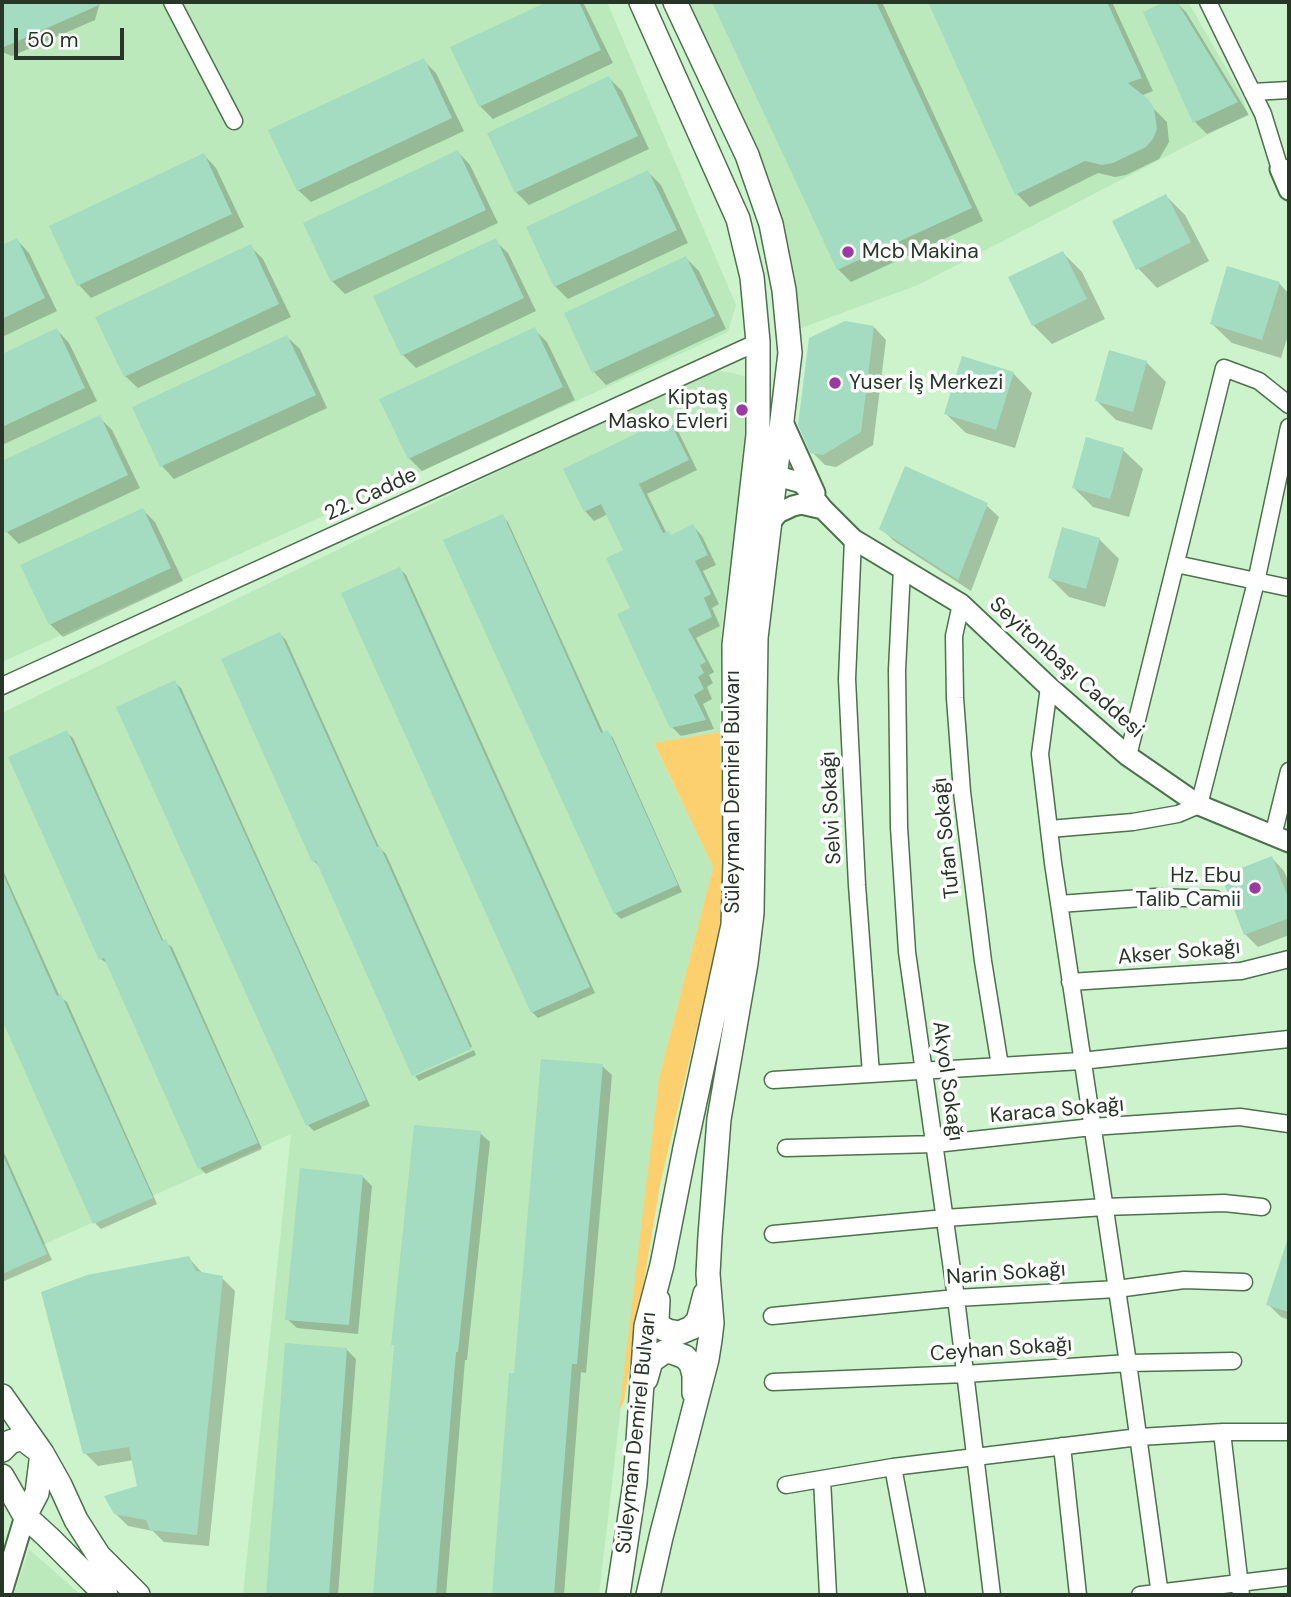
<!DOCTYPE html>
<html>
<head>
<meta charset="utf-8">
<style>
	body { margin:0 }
	#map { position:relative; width:1291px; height:1597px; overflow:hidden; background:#ccf3cb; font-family:"DM Sans",sans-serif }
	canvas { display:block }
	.frame { position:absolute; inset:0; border:4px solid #273627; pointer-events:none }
	.scale { position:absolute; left:14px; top:28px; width:110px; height:32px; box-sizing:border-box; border:4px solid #273627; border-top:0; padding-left:9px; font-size:21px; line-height:24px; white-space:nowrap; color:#273627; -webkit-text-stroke:5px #fff; paint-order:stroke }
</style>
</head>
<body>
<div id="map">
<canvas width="1291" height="1597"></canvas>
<div class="frame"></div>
<div class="scale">50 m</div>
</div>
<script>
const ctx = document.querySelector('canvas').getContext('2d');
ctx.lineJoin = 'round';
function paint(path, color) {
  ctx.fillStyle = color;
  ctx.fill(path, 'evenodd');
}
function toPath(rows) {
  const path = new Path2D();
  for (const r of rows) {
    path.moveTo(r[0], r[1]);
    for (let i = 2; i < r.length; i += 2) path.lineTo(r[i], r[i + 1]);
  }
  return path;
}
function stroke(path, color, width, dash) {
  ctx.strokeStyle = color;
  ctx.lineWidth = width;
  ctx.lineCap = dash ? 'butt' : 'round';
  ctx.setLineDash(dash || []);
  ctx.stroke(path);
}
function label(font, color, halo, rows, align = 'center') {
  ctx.font = font + ' "DM Sans",sans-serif';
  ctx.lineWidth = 7;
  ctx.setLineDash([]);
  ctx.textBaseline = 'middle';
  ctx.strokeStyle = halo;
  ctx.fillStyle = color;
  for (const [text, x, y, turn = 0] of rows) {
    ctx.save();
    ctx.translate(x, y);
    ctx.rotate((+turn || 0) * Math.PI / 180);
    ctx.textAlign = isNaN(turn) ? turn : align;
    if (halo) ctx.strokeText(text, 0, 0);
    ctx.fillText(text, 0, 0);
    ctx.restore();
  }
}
paint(toPath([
	[2,2,607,2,736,305,728,332,2,662],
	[686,2,1188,2,1241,94,1248,114,918,285,801,328,769,187],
	[719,371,733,373,746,377,752,383,753,395,721,632,720,732,654,744,713,867,659,1078,599,1595,243,1595,291,1134,2,1263,2,713,518,462,704,375],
	[29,1549,81,1595,14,1595]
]), '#bbe9bb');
paint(toPath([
	[720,732,723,855,722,906,717,942,660,1185,624,1401,619,1411,659,1078,713,867,654,743]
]), '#fdd06f');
paint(toPath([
	[2,2,100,2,95,20,12,56,2,52],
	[551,2,583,2,613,63,493,119,480,106,453,48],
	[713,2,882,2,983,221,851,282,838,269],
	[930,2,1112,2,1153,91,1141,96,1167,122,1169,142,1159,159,1126,175,1115,177,1098,173,1030,207,1017,194],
	[1168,2,1176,2,1186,12,1249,115,1207,134,1195,122,1146,13],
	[423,60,436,73,464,131,311,202,298,190],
	[609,78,622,91,649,149,529,205,516,192],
	[458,152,470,165,498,223,345,294,332,281,305,223],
	[204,155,216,168,244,227,91,298,79,285],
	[648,172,661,185,688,243,568,299,555,286],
	[1166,196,1185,215,1209,261,1157,288,1138,268],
	[17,240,29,253,57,311,2,337,2,247],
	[495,241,508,253,536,311,416,368,403,355],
	[250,246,263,259,291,317,138,388,125,376],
	[1063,253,1082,272,1105,319,1052,344,1033,325],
	[686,258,699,271,726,329,606,385,594,372,566,314],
	[1279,283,1289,294,1289,332,1281,358,1232,343,1212,324],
	[874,327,886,340,873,445,836,467,825,465,812,452],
	[534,329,547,342,575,400,422,471,409,458],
	[57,330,69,343,97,401,2,445,2,356],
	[287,337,300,349,327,408,174,479,162,466],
	[1146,362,1166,382,1152,430,1116,420,1097,401],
	[1013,373,1032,393,1015,448,966,433,946,414],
	[99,417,112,430,140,488,19,544,7,532,2,521,2,463],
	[668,420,677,429,697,470,647,494,667,534,672,536,693,526,702,536,716,565,703,571,719,604,712,608,720,626,696,638,714,672,709,675,713,683,707,687,712,699,703,704,714,729,681,736,672,727,625,550,608,514,594,521,585,511],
	[1123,450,1143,469,1129,517,1093,507,1074,488],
	[986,505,999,517,971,591,894,541,881,528],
	[143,510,155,522,183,581,63,637,50,624],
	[502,516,508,522,604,734,607,732,613,738,682,892,621,919,615,913],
	[1099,539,1119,559,1105,607,1069,597,1050,578],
	[400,569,406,575,595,993,538,1018,532,1012],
	[280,634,286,640,379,847,386,854,472,1047,414,1073,320,867,314,861],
	[175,683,181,688,370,1106,314,1131,308,1125,118,708],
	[67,733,73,738,164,942,172,947,262,1149,206,1174,200,1168,108,964,101,959],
	[1272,858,1284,871,1289,883,1289,935,1258,947,1245,934],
	[2,868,60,997,67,1002,157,1204,101,1229,95,1223,2,1016],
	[474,1050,476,1055,419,1081,415,1076],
	[602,1066,612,1075,586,1373,581,1372,564,1595,493,1595,510,1375,515,1375],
	[480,1133,490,1142,467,1360,465,1360,446,1595,375,1595,395,1346],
	[2,1148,52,1260,2,1282],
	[362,1176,372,1186,358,1334,297,1328,287,1319],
	[1289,1239,1289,1320,1281,1317,1268,1304],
	[189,1258,203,1274,222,1278,235,1291,209,1546,164,1542,153,1531,128,1526,115,1513,139,1487,134,1460,98,1466,85,1453],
	[286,1345,346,1349,356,1359,338,1595,268,1595]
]), '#0003');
paint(toPath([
	[2,2,106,2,2,48],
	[547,2,579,2,601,50,479,107,450,47],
	[712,2,876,2,972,208,837,270],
	[928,2,1107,2,1142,78,1128,83,1148,99,1154,108,1157,129,1153,139,1146,147,1113,163,1102,165,1085,161,1015,195],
	[1164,2,1177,2,1238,102,1193,123,1143,12],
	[424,58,452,118,297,191,268,130],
	[609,76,638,136,515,193,487,133],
	[458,150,486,210,331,282,303,223],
	[204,153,232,214,77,286,49,226],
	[648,170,677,230,554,287,526,227],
	[1166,194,1191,242,1136,270,1112,221],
	[17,238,45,298,2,319,2,245],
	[496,238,524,298,401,356,373,296],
	[251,244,279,304,124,377,95,317],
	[1063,251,1087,299,1032,326,1008,277],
	[686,256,715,316,592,373,564,313],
	[1227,266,1280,282,1262,340,1210,324],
	[845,321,874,326,861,432,823,455,810,453,798,425,809,338],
	[535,327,563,387,408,459,379,399],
	[57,328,85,388,2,427,2,354],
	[287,335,316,395,160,467,132,407],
	[1109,350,1147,361,1133,412,1095,401],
	[962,356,1014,372,996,430,944,414],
	[100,415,128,475,5,533,2,525,2,461],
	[668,418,689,460,639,484,663,533,669,531,671,535,693,524,708,555,695,561,711,594,704,598,712,617,688,629,706,662,700,665,704,673,698,677,704,689,694,695,706,720,670,728,617,614,630,608,606,558,623,550,601,504,584,512,563,469],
	[1086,437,1124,448,1110,499,1072,488],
	[905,466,988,503,958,580,879,529],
	[143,508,171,568,49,625,20,565],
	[503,514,601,733,608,730,678,885,614,914,443,540],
	[1062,527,1100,538,1086,589,1048,578],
	[400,567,590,987,531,1013,341,593],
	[280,632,377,847,380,846,471,1049,412,1076,316,861,312,862,221,659],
	[175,680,366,1100,306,1126,116,707],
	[67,730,162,941,166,939,258,1143,198,1169,104,958,99,960,8,757],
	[1272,856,1289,900,1289,918,1244,935,1221,876],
	[2,872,57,996,61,994,153,1198,93,1224,2,1020],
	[541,1059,603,1064,577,1364,572,1364,554,1595,492,1595,509,1373,514,1373],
	[414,1125,481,1131,458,1352,456,1352,436,1595,373,1595,394,1345,391,1345],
	[2,1153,47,1254,2,1274],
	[300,1168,363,1175,349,1325,285,1320],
	[1287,1241,1289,1241,1289,1312,1266,1305],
	[189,1256,196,1271,223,1276,197,1535,150,1530,146,1520,114,1514,104,1496,137,1486,129,1447,83,1454,41,1292,87,1275],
	[285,1343,347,1348,329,1595,266,1595]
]), '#a4dcc2');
const minor = toPath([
	[172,2,234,121],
	[1208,2,1263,114,1280,169,1289,168],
	[1252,92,1289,90],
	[853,539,847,679,857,885,871,1074],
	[1176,564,1289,588],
	[902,569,897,670,899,827,907,952,956,1298,992,1595],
	[961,604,954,636,955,698,962,792,983,961,1000,1066],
	[2,686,758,342],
	[1049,687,1040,754,1053,863,1128,1363,1160,1595],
	[1128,756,1224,368,1259,381,1289,405],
	[1049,829,1133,822,1178,814,1199,805,1256,582,1289,427],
	[1273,836,1289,771],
	[1059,904,1155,897,1215,899],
	[1070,982,1241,971,1289,959],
	[773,1080,1081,1061,1289,1039],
	[786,1148,935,1144,1092,1127,1240,1117,1289,1124],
	[773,1234,945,1218,1104,1207,1224,1203,1262,1207],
	[772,1316,956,1298,1117,1289,1184,1280,1244,1282],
	[773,1382,965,1374,1128,1363,1233,1361],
	[1222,1432,1241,1595],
	[1062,1446,1078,1595],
	[893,1467,917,1595],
	[822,1479,828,1595],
	[786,1485,893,1467,1139,1437,1222,1432,1289,1432],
	[1140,1595,1289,1577]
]);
const tertiary = toPath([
	[1280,169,1289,190],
	[782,420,815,493],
	[762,480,781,477,802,483,823,509,853,539,961,604,1049,687,1128,756,1199,805,1289,842],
	[770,523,778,513,793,506,801,504,823,509],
	[2,1592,25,1516]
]);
const secondary = toPath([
	[658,1300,657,1320,660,1327,668,1331,679,1333,691,1328,698,1321,705,1294],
	[646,1379,651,1361,664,1352,672,1352,685,1357,691,1364,694,1375,694,1393],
	[2,1396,42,1453,60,1485,76,1520,99,1556,138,1595],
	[2,1450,10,1442,22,1438,39,1451],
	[2,1476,25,1516,48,1537,106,1595],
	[25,1516,37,1493,42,1453],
	[618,1595,635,1483,646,1326,662,1265,685,1148,733,925,735,863,734,645,758,435,758,342,752,277,738,219,641,2],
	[648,1595,661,1537,707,1359,710,1340,712,1323,708,1274,710,1236,719,1119,746,963,752,913,756,638,790,353,784,290,771,224,747,155,675,2]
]);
stroke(minor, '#4d704d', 19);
stroke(tertiary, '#4d704d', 23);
stroke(secondary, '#4d704d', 26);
stroke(minor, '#fff', 16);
stroke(tertiary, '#fff', 19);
stroke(secondary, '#fff', 23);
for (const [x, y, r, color] of [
	[848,252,7,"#9a3aa2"],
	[835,383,7,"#9a3aa2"],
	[742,410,7,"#9a3aa2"],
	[1255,888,7,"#9a3aa2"]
]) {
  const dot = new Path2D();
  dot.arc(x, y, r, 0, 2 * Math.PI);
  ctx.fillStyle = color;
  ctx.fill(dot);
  stroke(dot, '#fff', 2.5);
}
label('21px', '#273627', '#fff', [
	["Mcb Makina",862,252],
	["Yuser İş Merkezi",849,383],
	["Kiptaş",728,398,"right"],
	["Masko Evleri",728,422,"right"],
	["Hz. Ebu",1241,876,"right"],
	["Talib Camii",1241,900,"right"]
], 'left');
label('21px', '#273627', '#fff', [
	["22. Cadde",371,495,-25],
	["Seyitonbaşı Caddesi",1066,668,42],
	["Süleyman Demirel Bulvarı",733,792,-90],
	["Selvi Sokağı",832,808,-93],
	["Tufan Sokağı",947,838,-96],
	["Akser Sokağı",1179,953,-5],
	["Akyol Sokağı",947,1081,82],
	["Karaca Sokağı",1057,1111,-5],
	["Narin Sokağı",1006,1274,-4],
	["Ceyhan Sokağı",1001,1350,-4],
	["Süleyman Demirel Bulvarı",637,1433,-84]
]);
</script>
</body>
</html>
